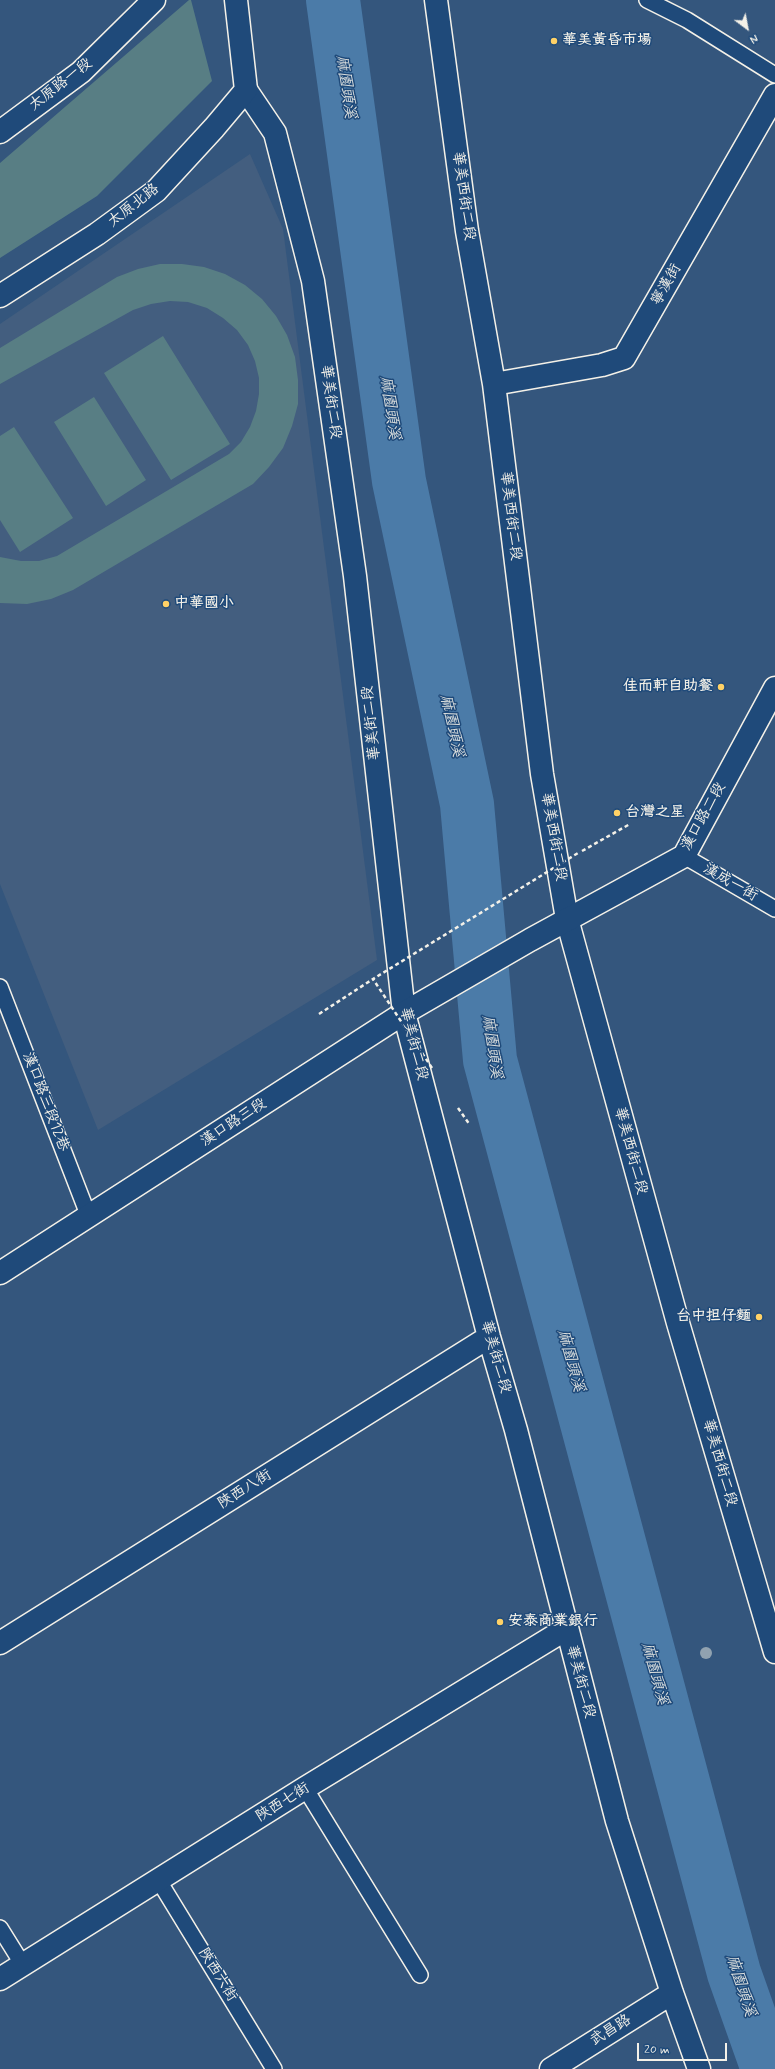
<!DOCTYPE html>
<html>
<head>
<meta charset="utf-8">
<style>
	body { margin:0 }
	#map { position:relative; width:775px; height:2069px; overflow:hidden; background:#34567d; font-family:Mynerve,sans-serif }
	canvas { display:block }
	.north { position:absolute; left:727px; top:8px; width:40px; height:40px; -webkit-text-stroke:3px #1f4a7a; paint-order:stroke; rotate:148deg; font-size:11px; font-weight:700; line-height:16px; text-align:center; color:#f4f1e8 }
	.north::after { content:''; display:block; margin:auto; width:14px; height:18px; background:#f4f1e8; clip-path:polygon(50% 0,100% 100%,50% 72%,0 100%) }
	.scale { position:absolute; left:637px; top:2043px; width:90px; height:18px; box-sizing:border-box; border:2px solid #f4f1e8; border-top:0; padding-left:5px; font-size:12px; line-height:14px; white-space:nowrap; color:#f4f1e8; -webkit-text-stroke:3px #1f4a7a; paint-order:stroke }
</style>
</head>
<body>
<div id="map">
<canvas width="775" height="2069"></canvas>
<div class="north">N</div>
<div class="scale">20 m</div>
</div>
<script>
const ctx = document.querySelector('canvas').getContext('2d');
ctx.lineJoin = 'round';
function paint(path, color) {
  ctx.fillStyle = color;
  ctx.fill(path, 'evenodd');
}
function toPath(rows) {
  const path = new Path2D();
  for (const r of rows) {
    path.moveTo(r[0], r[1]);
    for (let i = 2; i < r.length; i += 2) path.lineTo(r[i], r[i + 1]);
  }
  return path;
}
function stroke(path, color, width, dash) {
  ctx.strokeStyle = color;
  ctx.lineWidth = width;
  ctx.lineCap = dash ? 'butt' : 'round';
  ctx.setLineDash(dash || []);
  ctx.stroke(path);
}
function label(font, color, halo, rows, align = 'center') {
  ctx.font = font + ' Mynerve,"LXGW WenKai TC",sans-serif';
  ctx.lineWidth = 3;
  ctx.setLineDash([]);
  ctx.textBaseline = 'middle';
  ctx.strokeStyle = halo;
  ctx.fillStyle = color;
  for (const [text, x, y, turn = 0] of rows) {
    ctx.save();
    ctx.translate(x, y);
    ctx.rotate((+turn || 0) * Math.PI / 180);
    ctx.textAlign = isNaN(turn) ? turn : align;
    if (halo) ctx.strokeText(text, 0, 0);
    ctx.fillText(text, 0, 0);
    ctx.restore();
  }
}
paint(toPath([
	[250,154,283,229,377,960,98,1130,0,884,0,324]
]), '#435e7f');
paint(toPath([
	[189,0,191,0,212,81,97,196,0,258,0,163],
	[160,264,182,264,204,267,225,274,245,285,262,299,276,316,287,335,295,357,298,380,298,404,292,426,283,448,269,467,253,484,73,590,51,599,27,604,0,603,0,557,21,561,39,561,57,556,229,454,241,442,250,427,256,411,259,394,259,378,255,361,248,345,237,330,223,318,207,308,188,302,170,301,151,304,133,310,0,384,0,348,117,277,138,269],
	[163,336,230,444,171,480,104,373],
	[94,397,146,480,106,506,54,422],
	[14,427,73,518,20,552,0,520,0,436]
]), '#587e84');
stroke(toPath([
	[333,0,399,481,467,804,490,1060,734,1973,768,2069]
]), '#4b7ba8', 54);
const service = toPath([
	[647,0,687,20,775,75],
	[684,856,775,909],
	[0,987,89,1217],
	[305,1788,420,1975],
	[159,1881,274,2069],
	[0,1928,23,1965]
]);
const minor = toPath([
	[436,0,467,231,494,384,542,774,567,919,678,1323,775,1652],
	[246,90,275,133,313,281,355,576,404,1013,489,1337,516,1430,617,1821,672,1993,699,2069],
	[494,384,602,365,624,358,775,95],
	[0,1643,489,1337],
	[0,1979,305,1788,566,1629],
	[551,2069,672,1993]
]);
const tertiary = toPath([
	[0,132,81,72,154,0],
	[0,296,97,234,156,191,214,128,246,90,236,0],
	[0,1273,404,1013,530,940,684,856,775,688]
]);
stroke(service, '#f4f1e8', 18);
stroke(minor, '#f4f1e8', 25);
stroke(tertiary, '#f4f1e8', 25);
stroke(toPath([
	[582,851,630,824],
	[319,1014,373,979],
	[458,1108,470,1125]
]), '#f4f1e8', 2.5, [4, 3]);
stroke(service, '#1f4a7a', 15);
stroke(minor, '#1f4a7a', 22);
stroke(tertiary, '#1f4a7a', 22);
stroke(toPath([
	[432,1068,373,979,578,853]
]), '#f4f1e8', 2.5, [4, 3]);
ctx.fillStyle = '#91a2b0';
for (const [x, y] of [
	[706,1653]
]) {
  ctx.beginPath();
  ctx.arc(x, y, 6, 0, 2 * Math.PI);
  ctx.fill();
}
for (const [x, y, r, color] of [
	[554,41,4,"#ffd166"],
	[166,604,4,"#ffd166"],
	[721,687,4,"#ffd166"],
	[617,813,4,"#ffd166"],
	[759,1317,4,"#ffd166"],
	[500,1622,4,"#ffd166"]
]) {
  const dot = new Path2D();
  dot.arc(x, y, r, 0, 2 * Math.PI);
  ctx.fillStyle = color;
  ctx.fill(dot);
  stroke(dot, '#1f4a7a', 1.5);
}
label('bold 15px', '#f4f1e8', '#1f4a7a', [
	["華美黃昏市場",562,41],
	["中華國小",174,604],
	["佳而軒自助餐",713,687,"right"],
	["台灣之星",625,813],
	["台中担仔麵",751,1317,"right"],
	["安泰商業銀行",508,1622]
], 'left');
label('15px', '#f4f1e8', '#1f4a7a', [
	["太原路一段",61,85,-38],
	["華美西街二段",463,196,82],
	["太原北路",134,206,-38],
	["寧漢街",667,285,-61],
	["華美街二段",330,402,82],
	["華美西街二段",510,516,83],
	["華美街二段",372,723,-96],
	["漢口路二段",704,817,-61],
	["華美西街二段",553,837,80],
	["漢成一街",730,883,30],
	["華美街二段",413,1044,76],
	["漢口路三段12巷",45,1102,69],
	["漢口路三段",234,1123,-33],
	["華美西街二段",630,1151,75],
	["華美街二段",495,1357,74],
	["華美西街二段",719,1463,74],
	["陝西八街",245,1490,-32],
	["華美街二段",580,1682,75],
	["陜西七街",283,1803,-32],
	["陝西六街",217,1975,58],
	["武昌路",611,2031,-32]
]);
label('italic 16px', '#dbdfde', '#1f4a7a', [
	["麻園頭溪",345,87,82],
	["麻園頭溪",389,408,82],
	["麻園頭溪",451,726,78],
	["麻園頭溪",491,1047,82],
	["麻園頭溪",570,1361,75],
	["麻園頭溪",654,1674,75],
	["麻園頭溪",740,1986,72]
]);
</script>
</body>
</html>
